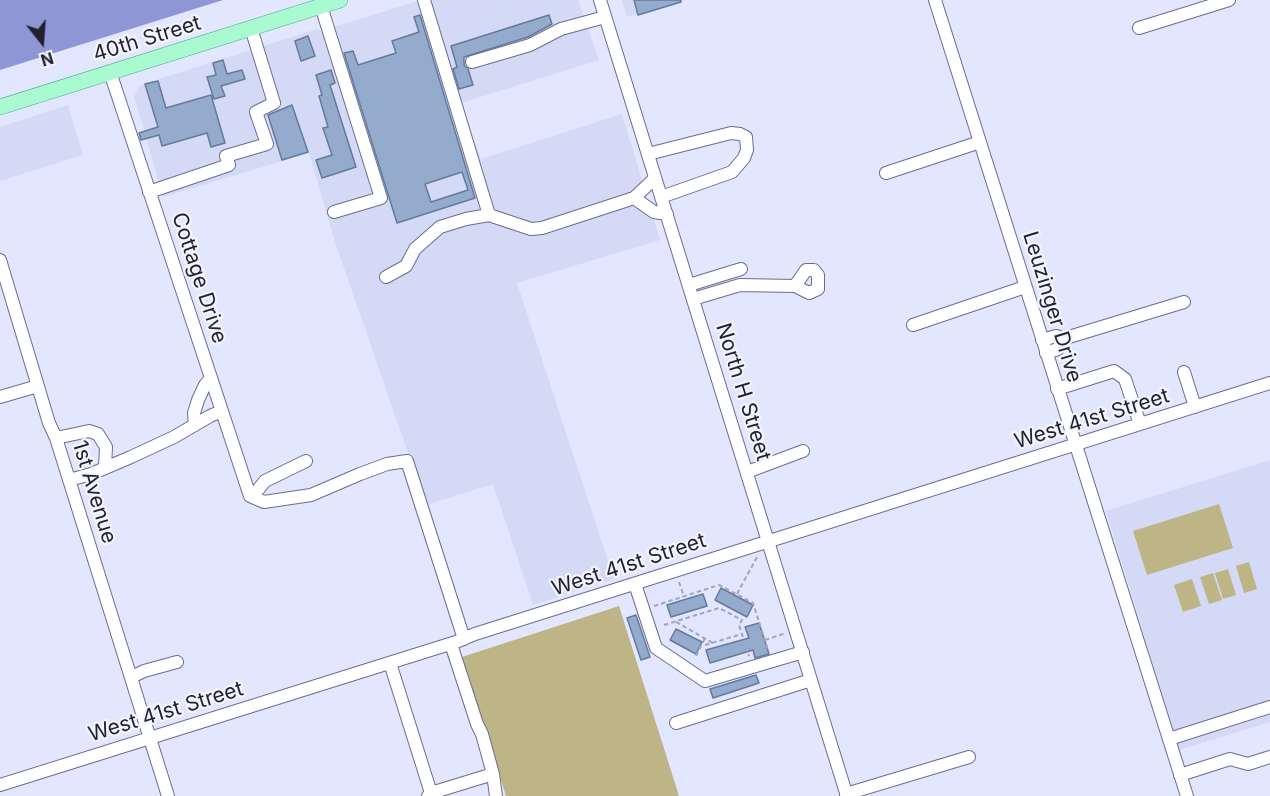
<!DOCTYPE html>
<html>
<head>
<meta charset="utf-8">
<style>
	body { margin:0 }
	#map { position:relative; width:1270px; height:796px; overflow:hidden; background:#e2e6ff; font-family:Inter,sans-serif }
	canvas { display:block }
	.north { position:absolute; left:12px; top:12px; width:60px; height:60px; -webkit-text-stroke:4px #f3f4fc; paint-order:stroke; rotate:163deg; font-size:16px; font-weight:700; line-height:24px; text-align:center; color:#1f2130 }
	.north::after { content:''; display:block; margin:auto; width:21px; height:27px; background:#1f2130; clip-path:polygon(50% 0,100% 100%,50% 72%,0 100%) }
</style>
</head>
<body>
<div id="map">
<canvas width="1270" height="796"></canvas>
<div class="north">N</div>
</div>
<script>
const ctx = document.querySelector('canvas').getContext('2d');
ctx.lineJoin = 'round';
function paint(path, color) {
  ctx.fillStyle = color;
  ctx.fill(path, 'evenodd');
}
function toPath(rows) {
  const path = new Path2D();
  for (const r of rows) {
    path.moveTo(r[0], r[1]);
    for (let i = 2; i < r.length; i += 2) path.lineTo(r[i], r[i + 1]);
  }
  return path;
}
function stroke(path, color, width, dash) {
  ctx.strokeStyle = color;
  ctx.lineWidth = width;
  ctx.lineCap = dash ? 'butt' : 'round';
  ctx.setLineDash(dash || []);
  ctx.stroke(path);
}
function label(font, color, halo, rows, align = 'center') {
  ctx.font = font + ' Inter,sans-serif';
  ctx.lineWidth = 4.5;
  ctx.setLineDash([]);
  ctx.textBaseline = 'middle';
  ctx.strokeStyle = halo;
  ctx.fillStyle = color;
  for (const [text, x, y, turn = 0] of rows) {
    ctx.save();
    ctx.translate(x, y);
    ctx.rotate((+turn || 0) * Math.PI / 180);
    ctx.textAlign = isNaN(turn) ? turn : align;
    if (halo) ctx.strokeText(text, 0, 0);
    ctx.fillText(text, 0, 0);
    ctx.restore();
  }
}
paint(toPath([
	[421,0,578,0,599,60,461,103,481,159,622,114,660,240,517,283,614,579,533,605,493,484,426,505,335,242,309,153,163,197,134,96,140,85,317,29,321,31],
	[622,0,682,0,627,17],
	[68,105,83,155,0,181,0,127],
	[1270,460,1270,722,1179,750,1106,511]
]), '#d4d9f6');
paint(toPath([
	[1219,504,1233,548,1147,575,1133,531],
	[1249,562,1257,589,1244,593,1236,566],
	[1228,569,1236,595,1223,599,1215,573],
	[1213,573,1222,600,1209,604,1200,577],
	[1192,579,1201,606,1183,612,1174,585],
	[619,606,679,796,506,796,462,657]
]), '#bdb586');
paint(toPath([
	[0,0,223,0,0,70]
]), '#8f96d6');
const building = toPath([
	[634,0,681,0,681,2,638,15,634,0],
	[420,15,475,198,397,223,344,53,353,51,358,65,396,53,392,41,419,32,414,17,420,15],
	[462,172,468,190,431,202,425,184,462,172],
	[549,15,552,24,528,37,464,57,464,65,468,69,473,85,459,89,453,69,457,67,451,46,549,15],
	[308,36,315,56,301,61,295,41,308,36],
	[223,60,227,74,242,70,245,79,221,86,225,96,214,99,207,77,216,75,213,63,223,60],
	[331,70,335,83,330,85,356,167,322,178,316,160,332,155,323,128,328,127,319,96,322,95,316,75,331,70],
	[158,81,166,108,211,95,225,143,211,147,207,133,162,146,159,135,141,140,139,133,158,127,145,84,158,81],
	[292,105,308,152,282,160,268,115,292,105],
	[721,588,753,605,747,617,715,600,721,588],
	[703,594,707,606,671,617,667,605,703,594],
	[636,615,650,657,641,660,627,618,636,615],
	[759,623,769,654,755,658,753,650,710,663,706,650,749,638,745,627,759,623],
	[676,629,702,642,696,654,670,640,676,629],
	[756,675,759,683,713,698,710,689,756,675]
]);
paint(building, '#94abce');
stroke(building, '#657a9b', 1.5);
const minor = toPath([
	[424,0,489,215],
	[600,0,847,796],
	[935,0,1187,796],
	[321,6,381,198,334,212],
	[1139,28,1229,0],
	[472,62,530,45,561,29,605,17],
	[110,72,250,496,264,502,311,495,360,474,387,464,407,461,464,639],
	[648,154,731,133,740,134,746,137,747,150,744,158,732,172,661,197],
	[886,173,980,142],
	[655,178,634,198,654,212,667,214],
	[149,192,229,165,226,156,267,144,256,112,274,103,251,28],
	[0,260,49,423,56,438,168,796],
	[386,277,406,266,415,249,440,227,466,219,489,215,531,229,542,228,634,198],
	[689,285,741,269],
	[693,299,740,285,795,286,809,293,818,289,818,275,814,270,806,270,795,286],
	[913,325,1025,287],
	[1042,340,1056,336,1059,337,1061,344,1058,349,1046,353],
	[1059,340,1184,302],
	[1184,372,1195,407],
	[1057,389,1114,371,1125,379,1140,424],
	[0,397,38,386],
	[195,425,194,413,198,400,205,385,211,378],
	[56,438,89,431,98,434,106,447,105,468],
	[747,472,803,451],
	[69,480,91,474,131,457,174,437,210,416,222,411],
	[249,493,257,491,265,481,306,461],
	[635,584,656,648,705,681,803,652],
	[451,644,477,724,482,734,493,774,496,796],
	[390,663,431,793,428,796],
	[132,677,144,671,177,662],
	[676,723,811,680],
	[1169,739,1270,707],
	[1180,775,1230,759,1248,764,1270,757],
	[0,785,456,642,475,634,1270,383],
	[431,793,493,774],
	[846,794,969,757]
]);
const major = toPath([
	[0,107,340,0]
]);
stroke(minor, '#696d91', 14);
stroke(major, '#54ab84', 16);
stroke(toPath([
	[679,582,684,597],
	[737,594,757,557],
	[654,606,719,585,753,603,768,650],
	[676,622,713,643],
	[664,625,719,608,742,620,739,625,749,656],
	[765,640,786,633],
	[705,645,742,634],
	[696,656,705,638]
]), '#a2a5bb', 2, [4.5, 3]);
stroke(minor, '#fff', 12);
stroke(major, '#a9f9d1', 15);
label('21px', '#1f2130', '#f3f4fc', [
	["40th Street",147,39,-17],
	["Cottage Drive",199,278,72],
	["Leuzinger Drive",1052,307,73],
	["North H Street",743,392,73],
	["West 41st Street",1092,419,-17],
	["1st Avenue",94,492,73],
	["West 41st Street",629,565,-18],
	["West 41st Street",166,712,-17]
]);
</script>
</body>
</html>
